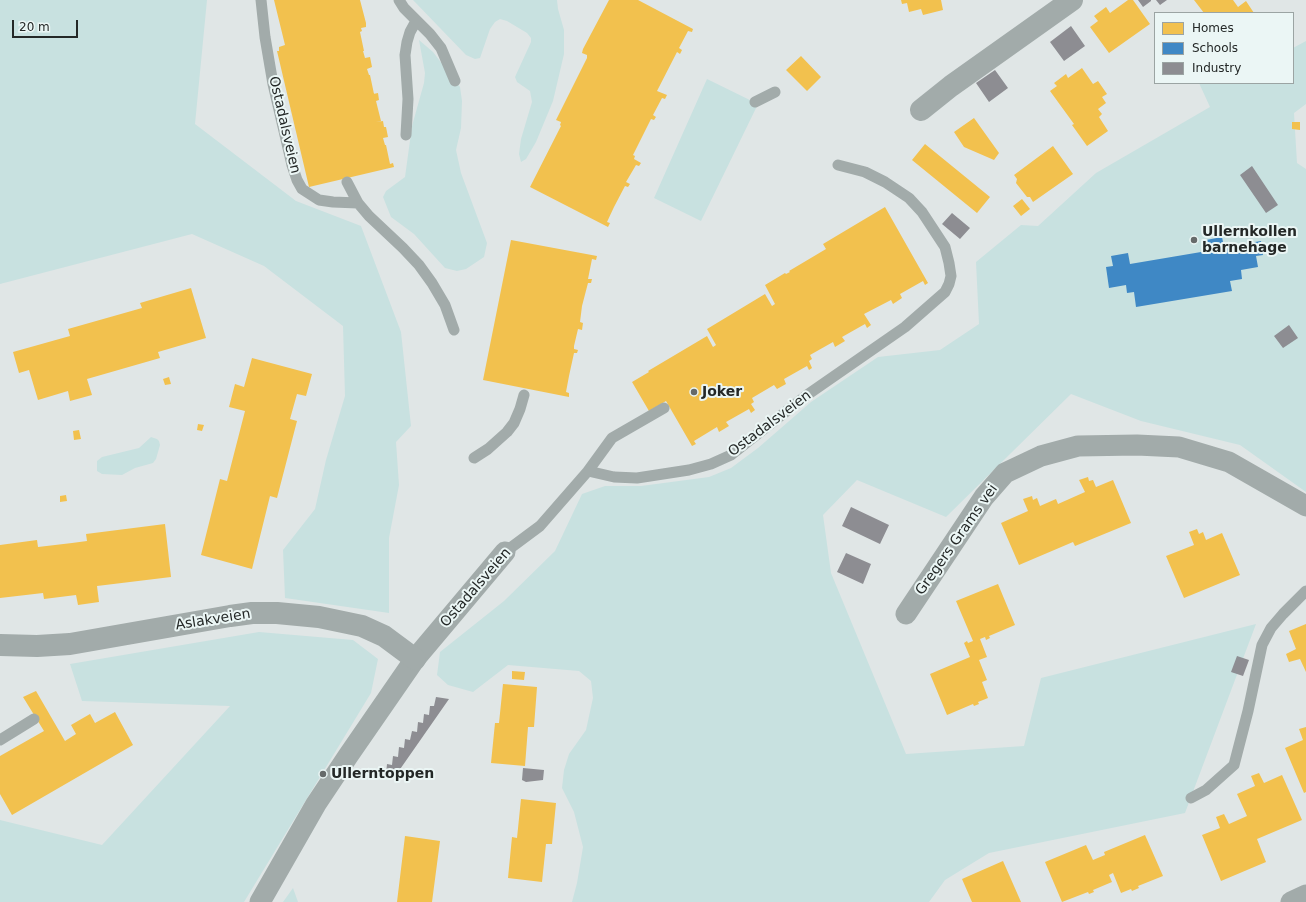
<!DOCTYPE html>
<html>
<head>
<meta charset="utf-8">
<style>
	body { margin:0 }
	#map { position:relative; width:1306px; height:902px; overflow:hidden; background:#e0e6e6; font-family:"DejaVu Sans",sans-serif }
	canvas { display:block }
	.legend { position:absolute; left:1154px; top:12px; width:140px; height:72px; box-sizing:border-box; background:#ebf6f5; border:1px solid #9ba4a3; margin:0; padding:5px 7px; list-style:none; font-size:12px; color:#242827 }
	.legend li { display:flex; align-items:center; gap:8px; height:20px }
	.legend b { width:20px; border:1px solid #9ba4a3 }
	.scale { position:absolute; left:12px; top:20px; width:66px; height:18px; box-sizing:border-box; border:2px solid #242827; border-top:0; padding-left:5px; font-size:12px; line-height:14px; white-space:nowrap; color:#242827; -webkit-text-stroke:3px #ebf6f5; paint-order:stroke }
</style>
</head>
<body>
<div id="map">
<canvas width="1306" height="902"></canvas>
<ul class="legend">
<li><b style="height:11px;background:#f2c14e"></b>Homes</li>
<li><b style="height:11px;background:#3f88c5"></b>Schools</li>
<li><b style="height:11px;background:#8d8d92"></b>Industry</li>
</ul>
<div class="scale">20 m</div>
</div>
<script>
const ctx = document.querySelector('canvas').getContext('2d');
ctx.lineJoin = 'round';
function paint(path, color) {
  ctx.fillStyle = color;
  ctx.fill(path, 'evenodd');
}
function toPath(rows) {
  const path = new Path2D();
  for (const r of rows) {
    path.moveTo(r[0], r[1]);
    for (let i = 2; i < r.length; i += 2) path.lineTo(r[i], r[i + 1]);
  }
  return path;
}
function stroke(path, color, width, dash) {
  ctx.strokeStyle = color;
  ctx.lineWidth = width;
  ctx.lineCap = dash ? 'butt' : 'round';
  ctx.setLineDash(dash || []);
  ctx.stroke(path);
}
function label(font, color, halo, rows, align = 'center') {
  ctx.font = font + ' "DejaVu Sans",sans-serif';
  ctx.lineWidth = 4;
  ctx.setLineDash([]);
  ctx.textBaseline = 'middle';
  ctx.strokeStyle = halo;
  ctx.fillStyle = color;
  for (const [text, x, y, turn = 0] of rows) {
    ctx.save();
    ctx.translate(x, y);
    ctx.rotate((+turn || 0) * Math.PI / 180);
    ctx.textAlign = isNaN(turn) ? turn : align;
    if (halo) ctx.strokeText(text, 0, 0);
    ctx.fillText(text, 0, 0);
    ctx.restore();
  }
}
paint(toPath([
	[0,0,207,0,195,124,296,201,361,226,401,332,411,426,396,442,399,485,389,538,389,613,285,598,283,550,315,509,326,460,345,396,343,326,264,266,192,234,0,284],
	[413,0,557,0,558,9,564,30,564,54,553,101,536,142,526,159,521,162,519,154,521,139,532,102,530,91,517,82,515,77,531,42,531,38,527,33,507,21,500,19,495,22,490,29,480,58,475,59,466,55],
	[419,40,433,52,460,87,462,101,461,128,456,150,461,173,487,243,484,257,466,269,457,271,445,268,414,234,391,217,383,197,386,191,405,177,412,126,424,83,425,73],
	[1306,41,1306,104,1294,113,1297,163,1306,169,1306,492,1240,445,1141,421,1071,394,946,517,857,480,823,515,831,573,906,754,1024,746,1041,678,1256,624,1185,813,989,853,945,880,929,902,572,902,577,883,583,847,574,812,562,788,564,770,569,754,586,730,593,698,591,681,579,671,508,665,473,692,448,685,437,675,440,652,504,601,555,551,582,494,605,486,641,486,709,477,731,468,758,448,811,402,878,357,940,350,979,324,976,262,1021,225,1038,226,1096,173,1210,107,1199,83,1293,83,1293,48],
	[707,79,758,104,701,221,654,198],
	[151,437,157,439,159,441,160,445,156,459,153,463,135,468,122,475,102,474,97,471,97,461,102,457,139,448],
	[259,632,353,640,378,659,371,693,244,902,0,902,0,820,102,845,230,706,82,701,70,664],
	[293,888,298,902,283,902]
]), '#c8e1e0');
paint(toPath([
	[274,0,360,0,366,23,366,27,361,28,362,31,360,32,364,51,363,51,365,58,370,57,372,67,367,69,369,75,370,75,374,94,373,94,378,93,379,100,376,101,381,121,376,122,383,121,384,127,386,127,388,137,383,138,385,145,386,145,390,164,393,163,394,167,309,187,277,51,279,51,279,47,285,45],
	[609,0,638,0,693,29,692,32,688,31,679,48,682,50,680,54,677,52,657,91,667,95,665,99,662,98,653,115,656,117,654,120,651,119,633,155,635,156,634,159,641,163,639,166,636,165,626,182,630,184,628,187,625,186,614,207,607,222,610,223,608,227,530,187,561,126,560,125,561,122,556,120,587,58,587,55,582,53,583,49],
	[901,0,941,0,943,10,923,15,921,9,909,12,907,3,902,4],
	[1128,0,1133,0,1150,24,1109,53,1090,27,1098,21,1094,16,1106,7,1110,13],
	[1194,0,1233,0,1238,7,1246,1,1254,13,1204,13],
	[801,56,821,77,807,91,786,70],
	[1082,68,1093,84,1098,81,1107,94,1102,97,1106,103,1098,109,1102,114,1099,117,1108,131,1087,146,1072,125,1074,124,1050,91,1057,86,1054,83,1066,74,1068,78],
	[974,118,999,153,994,160,964,147,954,132],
	[1292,122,1300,122,1300,130,1292,129],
	[925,144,990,197,977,213,912,160],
	[1053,146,1073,174,1033,202,1030,197,1027,197,1016,183,1017,179,1014,175],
	[1022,199,1030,209,1021,216,1013,206],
	[885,207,928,283,925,285,923,281,900,294,902,298,893,304,891,300,864,314,871,325,867,328,865,324,842,337,845,341,835,347,833,342,810,355,812,359,809,361,812,368,809,370,807,366,784,379,786,384,777,389,774,385,752,398,754,402,751,404,755,410,751,413,749,409,726,422,729,426,719,432,717,427,694,441,696,444,692,446,666,401,649,411,632,382,649,372,648,371,707,336,713,347,716,345,707,329,765,294,772,306,775,304,765,285,785,273,786,274,790,272,789,271,826,249,823,244],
	[511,240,597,256,596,260,592,259,588,279,592,279,591,283,588,283,582,306,580,322,583,323,582,330,578,329,574,346,574,349,578,350,577,353,574,353,569,376,566,392,569,393,569,397,483,380],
	[191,288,206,338,158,352,160,358,87,379,92,395,70,401,68,391,38,400,29,370,19,373,13,352,70,336,68,329,142,308,140,303],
	[252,358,312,374,306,396,297,394,290,419,297,421,277,498,270,496,252,569,201,555,220,479,227,481,245,411,229,407,235,384,244,387],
	[169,377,171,384,165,385,163,379],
	[198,424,204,425,202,431,197,430],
	[79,430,81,439,74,440,73,431],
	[1088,477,1089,481,1093,480,1096,487,1113,480,1131,523,1075,546,1073,542,1019,565,1001,523,1028,511,1023,499,1032,496,1033,500,1037,498,1040,506,1056,499,1058,504,1085,492,1079,480],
	[66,495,67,501,60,502,60,496],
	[165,524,171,577,97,586,99,602,78,605,76,595,44,599,43,593,0,598,0,545,37,540,38,547,72,543,87,541,86,534],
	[1197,529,1199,534,1203,532,1206,540,1222,533,1240,575,1184,598,1166,556,1194,545,1189,532],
	[998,584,1015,625,989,636,990,638,986,640,985,637,980,639,987,657,979,660,987,680,982,682,988,698,978,702,979,704,974,706,973,704,947,715,930,674,970,657,964,643,967,641,968,643,973,641,956,601],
	[1306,624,1306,672,1300,659,1289,662,1286,654,1296,649,1289,631],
	[512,671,525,672,524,680,512,679],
	[503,684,537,687,534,727,528,727,525,766,491,763,495,723,499,723],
	[36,691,65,741,76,734,71,725,90,714,95,723,115,712,133,745,12,815,0,794,0,756,44,731,23,697],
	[1306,727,1306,792,1304,793,1285,748,1303,740,1299,729],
	[1259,773,1264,783,1282,775,1302,820,1257,839,1266,862,1221,881,1202,835,1220,828,1216,817,1224,814,1229,824,1247,816,1237,794,1255,786,1251,776],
	[521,799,556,803,552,844,546,844,542,882,508,878,512,837,517,838],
	[1145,835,1163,876,1138,886,1139,888,1132,891,1131,889,1121,893,1113,873,1109,875,1112,882,1093,890,1094,892,1089,894,1088,892,1062,902,1045,862,1086,845,1093,860,1105,855,1104,852],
	[405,836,440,841,432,902,397,902],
	[1003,861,1021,902,972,902,962,879]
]), '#f2c14e');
paint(toPath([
	[1222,237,1224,247,1261,241,1263,255,1256,256,1258,267,1241,270,1242,279,1230,281,1232,291,1136,307,1134,292,1127,293,1126,285,1109,288,1106,267,1113,266,1111,256,1128,253,1130,264,1207,251,1206,240]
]), '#3f88c5');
paint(toPath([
	[1138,0,1151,0,1151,1,1143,7],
	[1156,0,1167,0,1160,5],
	[1071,26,1085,46,1064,61,1050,42],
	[995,70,1008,88,989,102,976,83],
	[1252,166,1278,205,1266,213,1240,175],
	[952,213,970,228,960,239,942,224],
	[1289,325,1298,338,1283,348,1274,336],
	[851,507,889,525,880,544,842,526],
	[846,553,871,564,863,584,837,572],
	[1237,656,1249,660,1243,676,1231,672],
	[436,697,449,699,396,775,386,774,387,764,392,765,393,756,398,757,399,747,404,748,405,739,410,740,412,731,417,732,418,722,423,723,424,714,429,715,430,706,434,706],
	[523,768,544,770,543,780,526,782,522,780]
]), '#8d8d92');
stroke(toPath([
	[261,0,265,37,273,84,292,165,297,180,302,189,319,200,333,202,358,203],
	[399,0,404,8,430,34,441,48,455,81],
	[755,102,775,92],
	[406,135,408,99,405,55,407,42,410,32,416,21],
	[347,182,358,203,369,216,403,248,419,265,432,283,445,305,454,330],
	[474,458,488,449,507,432,514,423,520,409,524,395],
	[588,471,612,438,664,408],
	[505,552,540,526,588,471,614,477,637,478,689,470,711,464,731,455,807,395,905,327,945,292,949,284,951,276,949,263,945,247,922,212,909,198,885,182,865,172,838,165],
	[0,740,34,719],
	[1191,798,1206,790,1234,765,1248,711,1262,645,1271,628,1283,614,1306,591]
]), '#a2abaa', 11);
stroke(toPath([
	[906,614,984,497,1005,473,1041,456,1078,446,1137,445,1179,447,1229,462,1306,506],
	[260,902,316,804,348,756,415,659,505,552],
	[1291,902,1306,895]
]), '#a2abaa', 21);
stroke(toPath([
	[921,110,951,86,1072,0],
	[0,645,37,646,70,644,230,616,252,613,277,613,319,617,362,626,384,636,415,659]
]), '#a2abaa', 22);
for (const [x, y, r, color] of [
	[1194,240,4,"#666a6a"],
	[694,392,4,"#666a6a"],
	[323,774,4,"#666a6a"]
]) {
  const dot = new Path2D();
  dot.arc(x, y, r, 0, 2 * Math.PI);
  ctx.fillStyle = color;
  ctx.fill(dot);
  stroke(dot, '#ebf6f5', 1.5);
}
label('14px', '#242827', '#ebf6f5', [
	["Ostadalsveien",284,125,77],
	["Ostadalsveien",770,424,-37],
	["Gregers Grams vei",957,540,-55],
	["Ostadalsveien",476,588,-49],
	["Aslakveien",213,620,-9]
]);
label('bold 14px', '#242827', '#ebf6f5', [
	["Ullernkollen",1202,232],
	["barnehage",1202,248],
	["Joker",702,392],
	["Ullerntoppen",331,774]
], 'left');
</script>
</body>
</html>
